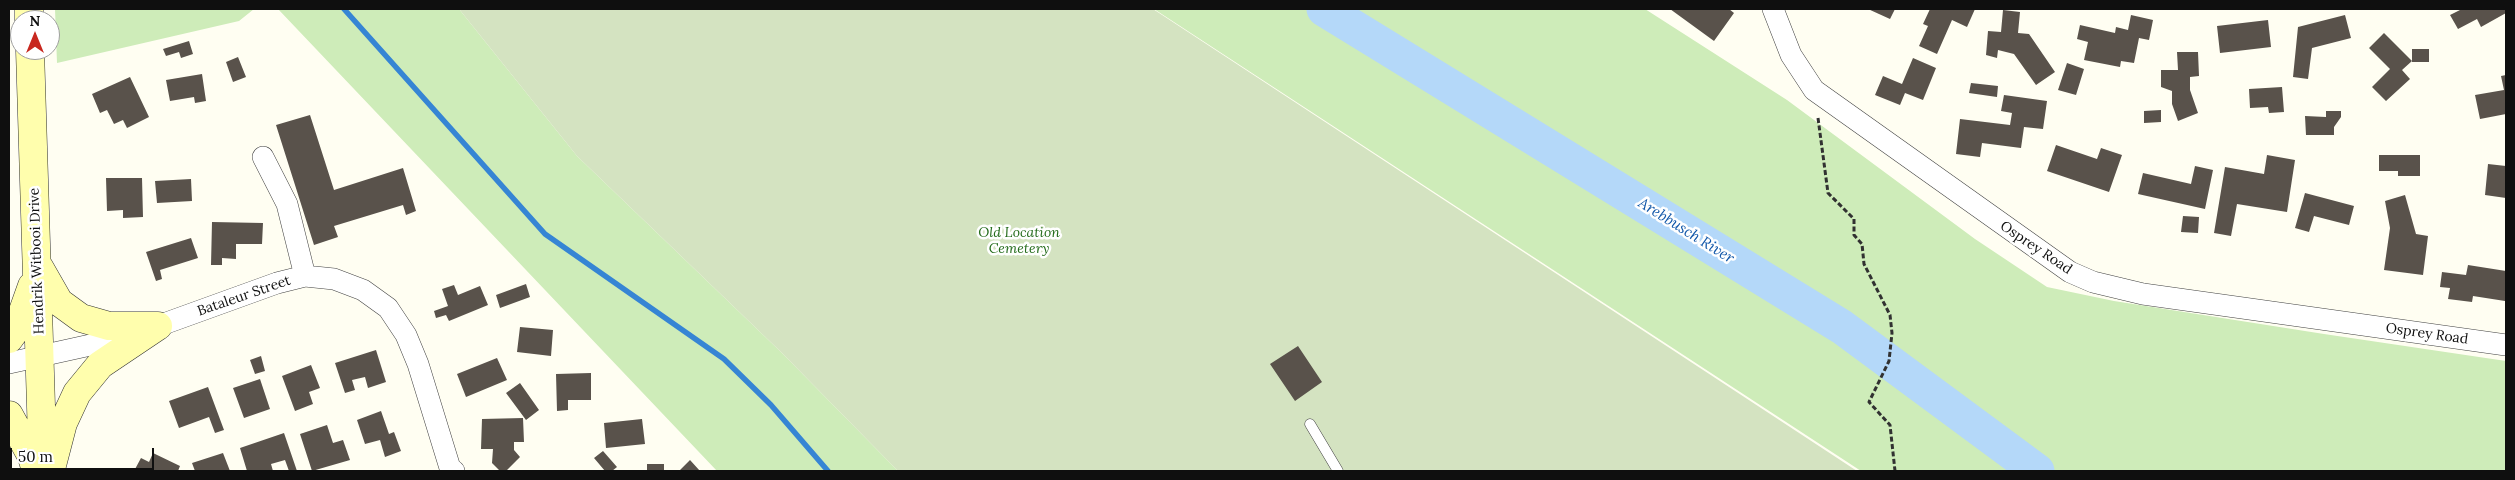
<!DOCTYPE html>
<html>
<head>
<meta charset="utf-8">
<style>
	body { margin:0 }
	#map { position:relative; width:2515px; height:480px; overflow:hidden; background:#fffef2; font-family:Lora,serif }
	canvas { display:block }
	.frame { position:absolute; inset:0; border:10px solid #0f0f0f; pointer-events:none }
	.north { position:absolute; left:10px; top:10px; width:50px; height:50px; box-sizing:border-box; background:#fff; border:1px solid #9f9f9f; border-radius:50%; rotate:0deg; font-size:14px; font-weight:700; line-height:20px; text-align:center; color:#0f0f0f }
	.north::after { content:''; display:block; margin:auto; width:18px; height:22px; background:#c8281f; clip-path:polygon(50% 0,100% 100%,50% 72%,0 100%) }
	.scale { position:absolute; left:10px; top:448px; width:144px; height:22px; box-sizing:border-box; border:2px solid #0f0f0f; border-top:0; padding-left:6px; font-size:15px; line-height:18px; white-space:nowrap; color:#0f0f0f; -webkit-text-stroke:4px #fff; paint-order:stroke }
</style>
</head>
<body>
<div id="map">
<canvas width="2515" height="480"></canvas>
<div class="frame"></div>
<div class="north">N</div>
<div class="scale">50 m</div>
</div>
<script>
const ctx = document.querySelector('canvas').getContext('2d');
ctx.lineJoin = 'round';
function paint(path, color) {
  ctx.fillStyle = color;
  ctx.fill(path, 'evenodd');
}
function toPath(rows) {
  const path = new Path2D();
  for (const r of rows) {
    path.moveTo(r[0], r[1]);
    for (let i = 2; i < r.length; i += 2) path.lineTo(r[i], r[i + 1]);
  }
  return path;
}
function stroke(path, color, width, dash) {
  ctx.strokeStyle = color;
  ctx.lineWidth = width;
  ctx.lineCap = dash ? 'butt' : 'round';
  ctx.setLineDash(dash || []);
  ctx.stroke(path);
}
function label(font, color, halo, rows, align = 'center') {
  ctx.font = font + ' Lora,serif';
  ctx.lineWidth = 5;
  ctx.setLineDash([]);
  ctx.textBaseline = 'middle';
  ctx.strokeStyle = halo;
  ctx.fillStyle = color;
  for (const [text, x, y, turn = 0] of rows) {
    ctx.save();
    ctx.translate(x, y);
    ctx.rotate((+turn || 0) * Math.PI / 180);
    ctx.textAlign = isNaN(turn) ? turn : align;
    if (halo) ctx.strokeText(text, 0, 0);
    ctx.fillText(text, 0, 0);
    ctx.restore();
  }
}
paint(toPath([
	[55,9,254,9,239,21,57,63],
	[278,9,459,9,577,156,782,353,898,471,717,471],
	[1154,9,1645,9,1787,100,1975,239,2047,287,2114,301,2324,334,2506,361,2506,471,1861,471]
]), '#ceecb9');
paint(toPath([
	[459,9,1153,9,1857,471,898,471,782,353,577,156]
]), '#d4e3c1');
stroke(toPath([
	[344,9,545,234,724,359,771,405,828,471]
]), '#3685d4', 5.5);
stroke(toPath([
	[1324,9,1842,327,2037,471]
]), '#b4d8f9', 35);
paint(toPath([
	[1670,9,1729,9,1734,13,1714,41],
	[1868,9,1895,9,1890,19],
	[1930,9,1975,9,1967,27,1952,20,1937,54,1919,46,1928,26,1923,24],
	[2462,9,2506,9,2506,13,2481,27,2477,19,2458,29,2450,15],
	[2003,10,2020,12,2018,33,2029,34,2055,72,2036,85,2014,54,1998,50,1997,58,1986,55,1988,31,2001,32],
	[2131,15,2153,20,2149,40,2139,38,2134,63,2121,61,2120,67,2084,60,2088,42,2077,39,2080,25,2115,33,2116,27,2128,30],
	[2345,15,2351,38,2312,48,2308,79,2293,77,2298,27],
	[2268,20,2271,47,2220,53,2217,26],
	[2384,33,2412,61,2402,70,2410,79,2386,101,2372,87,2390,69,2369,48],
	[189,41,193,54,181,58,179,52,166,56,163,49],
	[2412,49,2429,49,2429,62,2412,62],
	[2177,52,2198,52,2199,76,2190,77,2190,90,2198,113,2178,121,2172,104,2172,91,2161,87,2161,70,2178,70],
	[238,57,246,77,233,82,226,62],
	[1913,58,1936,68,1923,100,1905,93,1900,105,1875,95,1883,76,1902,84],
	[2067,63,2084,69,2076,95,2058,90],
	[202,74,206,101,195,103,194,97,170,101,166,80],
	[2506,75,2506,114,2480,119,2475,95,2504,90,2501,76],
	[130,77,149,117,127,128,123,120,114,124,107,110,100,113,92,94],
	[1971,83,1998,86,1997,97,1969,93],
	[2282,87,2284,112,2269,113,2268,107,2250,108,2249,89],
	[2004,95,2047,101,2043,129,2024,127,2021,148,1982,143,1980,157,1956,154,1960,119,2010,125,2012,113,2001,111],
	[2161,110,2161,122,2144,123,2144,111],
	[2326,111,2341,111,2341,117,2334,127,2334,135,2306,135,2305,116,2326,117],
	[310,115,334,190,403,168,416,211,406,215,403,205,334,226,338,237,314,245,276,125],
	[2056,145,2097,159,2101,148,2122,155,2109,192,2047,171],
	[2267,155,2295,160,2287,212,2237,204,2231,236,2214,233,2225,167,2264,174],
	[2379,155,2420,155,2420,176,2398,176,2398,171,2379,171],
	[2488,164,2506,166,2506,198,2485,195],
	[2195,166,2213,170,2205,209,2138,194,2143,173,2191,184],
	[106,178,142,178,143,217,123,218,123,210,107,211],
	[191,179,192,201,157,203,155,181],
	[2305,193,2354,206,2349,225,2314,216,2309,232,2295,228],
	[2405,195,2416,234,2428,236,2423,275,2384,270,2390,228,2385,201],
	[2183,216,2199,217,2198,233,2181,232],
	[212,222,263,223,262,244,236,244,236,259,222,258,222,265,211,265],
	[191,238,198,258,160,270,162,279,156,281,146,252],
	[2468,265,2506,271,2505,301,2473,296,2472,302,2448,299,2450,288,2440,287,2442,272,2466,275],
	[526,284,530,297,500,308,496,295],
	[454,285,458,295,480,286,488,305,449,321,446,315,436,318,434,311,448,306,442,289],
	[520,327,553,330,551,356,517,352],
	[1298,346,1322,382,1295,401,1270,364],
	[376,350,386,382,368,388,365,377,352,380,355,390,345,393,335,363],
	[261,356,265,371,255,374,250,360],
	[497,358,507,380,466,397,457,374],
	[311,365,320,388,309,392,313,404,295,411,282,376],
	[591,373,591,400,568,400,568,410,557,411,556,374],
	[260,379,270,409,244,418,233,388],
	[520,383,539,410,526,420,506,393],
	[208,387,224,430,215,433,209,417,179,428,169,401],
	[381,411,389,434,394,432,401,451,385,457,380,440,365,444,357,420],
	[523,418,524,442,514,442,514,450,520,457,506,471,500,471,492,463,493,449,481,449,482,419],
	[642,419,645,444,606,448,604,423],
	[327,425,333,443,343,440,350,460,312,471,300,434],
	[284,433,297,471,289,471,285,460,271,464,273,471,247,471,240,448],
	[603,451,617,467,612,471,605,471,594,458],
	[153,453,180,466,178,471,134,471,141,458,149,462],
	[223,453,230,471,195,471,192,463],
	[690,460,700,471,679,471],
	[647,464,664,464,664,471,647,471]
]), '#59524b');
const service = toPath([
	[1310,424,1338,471]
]);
const minor = toPath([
	[1773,9,1791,55,1814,90,2070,272,2093,282,2143,294,2506,345],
	[263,157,287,204,305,276],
	[9,363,95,344,158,326,277,283,305,276,334,279,363,290,388,308,406,335,418,364,450,468,454,471]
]);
const secondary = toPath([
	[29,9,29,20],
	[30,50,43,471],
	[39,267,59,302,81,318,109,326,158,326],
	[9,339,17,328,32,286],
	[9,415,32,457,36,471],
	[51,469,63,423,77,393,100,365,158,326]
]);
stroke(service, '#424242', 11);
stroke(minor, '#424242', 22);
stroke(secondary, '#313131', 29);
stroke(toPath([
	[1818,118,1828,193,1854,219,1854,235,1862,244,1864,264,1890,315,1892,333,1889,361,1869,402,1890,425,1895,471]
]), '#313131', 3, [5, 2.5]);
stroke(service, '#fff', 10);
stroke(minor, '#fff', 21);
stroke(secondary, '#fffead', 28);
label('italic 14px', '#246c1b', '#fff', [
	["Old Location",1019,233],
	["Cemetery",1019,249]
]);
label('14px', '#0f0f0f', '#fff', [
	["Osprey Road",2036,248,34],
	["Hendrik Witbooi Drive",37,261,-92],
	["Bataleur Street",244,296,-19],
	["Osprey Road",2427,334,8]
]);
label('italic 15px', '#1157a9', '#fff', [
	["Arebbusch River",1686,231,32]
]);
</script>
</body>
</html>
